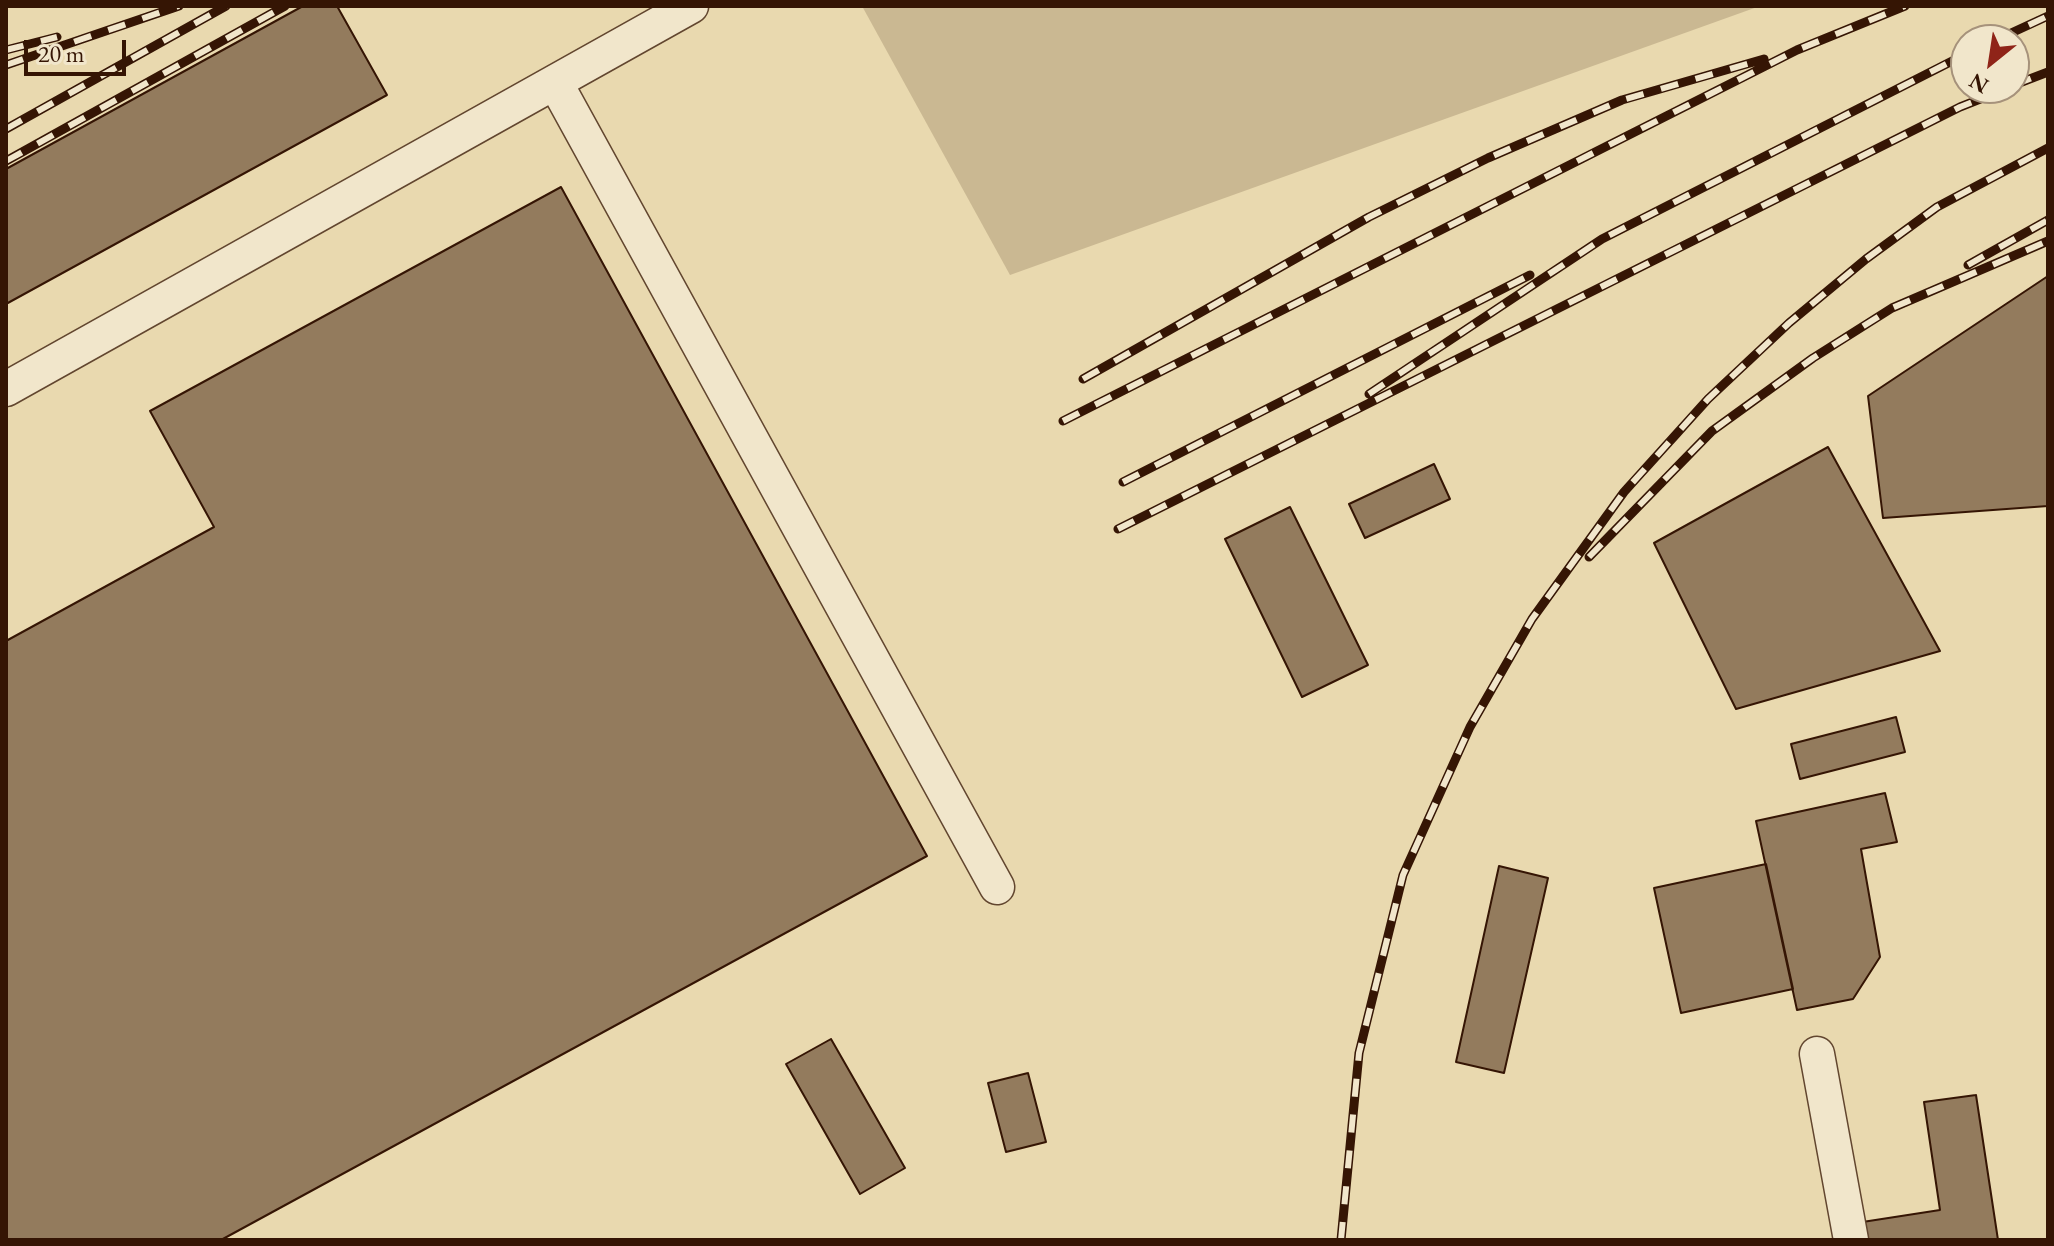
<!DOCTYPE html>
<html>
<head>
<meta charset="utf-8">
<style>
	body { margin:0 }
	#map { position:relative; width:2054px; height:1246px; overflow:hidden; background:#e9d9af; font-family:"EB Garamond",serif }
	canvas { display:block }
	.frame { position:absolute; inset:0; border:8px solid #351504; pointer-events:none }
	.north { position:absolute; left:1950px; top:24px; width:80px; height:80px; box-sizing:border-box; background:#f1e6cb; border:2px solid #a6927b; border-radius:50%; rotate:210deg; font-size:22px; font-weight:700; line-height:32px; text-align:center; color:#351504 }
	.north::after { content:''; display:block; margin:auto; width:28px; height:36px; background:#8f2418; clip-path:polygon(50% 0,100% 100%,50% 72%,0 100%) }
	.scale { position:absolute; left:24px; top:40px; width:102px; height:36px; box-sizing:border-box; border:4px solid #351504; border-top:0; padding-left:10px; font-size:24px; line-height:28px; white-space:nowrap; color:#351504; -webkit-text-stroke:6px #f1e6cb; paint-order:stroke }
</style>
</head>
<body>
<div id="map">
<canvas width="2054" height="1246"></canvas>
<div class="frame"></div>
<div class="north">N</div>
<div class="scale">20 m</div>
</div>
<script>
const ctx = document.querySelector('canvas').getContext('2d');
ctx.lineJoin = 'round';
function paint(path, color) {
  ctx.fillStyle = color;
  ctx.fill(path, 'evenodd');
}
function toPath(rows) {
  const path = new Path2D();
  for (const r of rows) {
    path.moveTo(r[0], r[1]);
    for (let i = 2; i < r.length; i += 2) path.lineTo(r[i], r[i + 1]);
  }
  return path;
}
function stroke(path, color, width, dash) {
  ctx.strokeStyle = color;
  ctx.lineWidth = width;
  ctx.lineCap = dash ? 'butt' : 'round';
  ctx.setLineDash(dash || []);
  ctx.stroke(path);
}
paint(toPath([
	[862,6,1760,6,1010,275]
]), '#cab892');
const building = toPath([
	[303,6,337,6,387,95,6,304,6,169,303,6],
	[561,187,927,856,221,1240,6,1240,6,641,214,527,150,411,561,187],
	[2048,276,2048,506,1883,518,1868,396,2048,276],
	[1828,447,1940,651,1736,709,1654,543,1828,447],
	[1434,464,1450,499,1365,538,1349,504,1434,464],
	[1290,507,1368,665,1302,697,1225,539,1290,507],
	[1896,717,1905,752,1800,779,1791,744,1896,717],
	[1885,793,1897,842,1861,849,1880,957,1853,999,1797,1010,1756,821,1885,793],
	[1766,864,1793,989,1681,1013,1654,888,1766,864],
	[1499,866,1548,878,1504,1073,1456,1062,1499,866],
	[831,1039,905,1168,860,1194,786,1064,831,1039],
	[1028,1073,1046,1142,1006,1152,988,1083,1028,1073],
	[1976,1095,1998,1240,1859,1240,1856,1223,1940,1210,1924,1102,1976,1095]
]);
paint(building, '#937b5d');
stroke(building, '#351504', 2);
const minor = toPath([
	[556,84,997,887],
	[6,389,691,6],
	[1817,1054,1851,1240]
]);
stroke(minor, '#62462f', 37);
stroke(minor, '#f1e6cb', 34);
const rail = toPath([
	[1996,40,2048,16],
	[6,50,57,37],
	[6,65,179,6],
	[2014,85,2048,72],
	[6,129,226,6],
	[6,161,285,6],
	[1968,265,2048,220],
	[1083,379,1369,217,1488,158,1622,100,1764,59],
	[1369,394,1602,239,1966,54],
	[1063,421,1797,50,1905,6],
	[1123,482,1530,275],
	[1118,529,1960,107,2008,88],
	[1589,557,1712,431,1813,358,1892,308,2048,241],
	[1341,1240,1359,1053,1403,875,1470,727,1532,619,1624,492,1708,399,1789,323,1866,259,1937,207,2048,148]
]);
stroke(rail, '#351504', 9);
stroke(rail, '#f1e6cb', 6, [18]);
</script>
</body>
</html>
